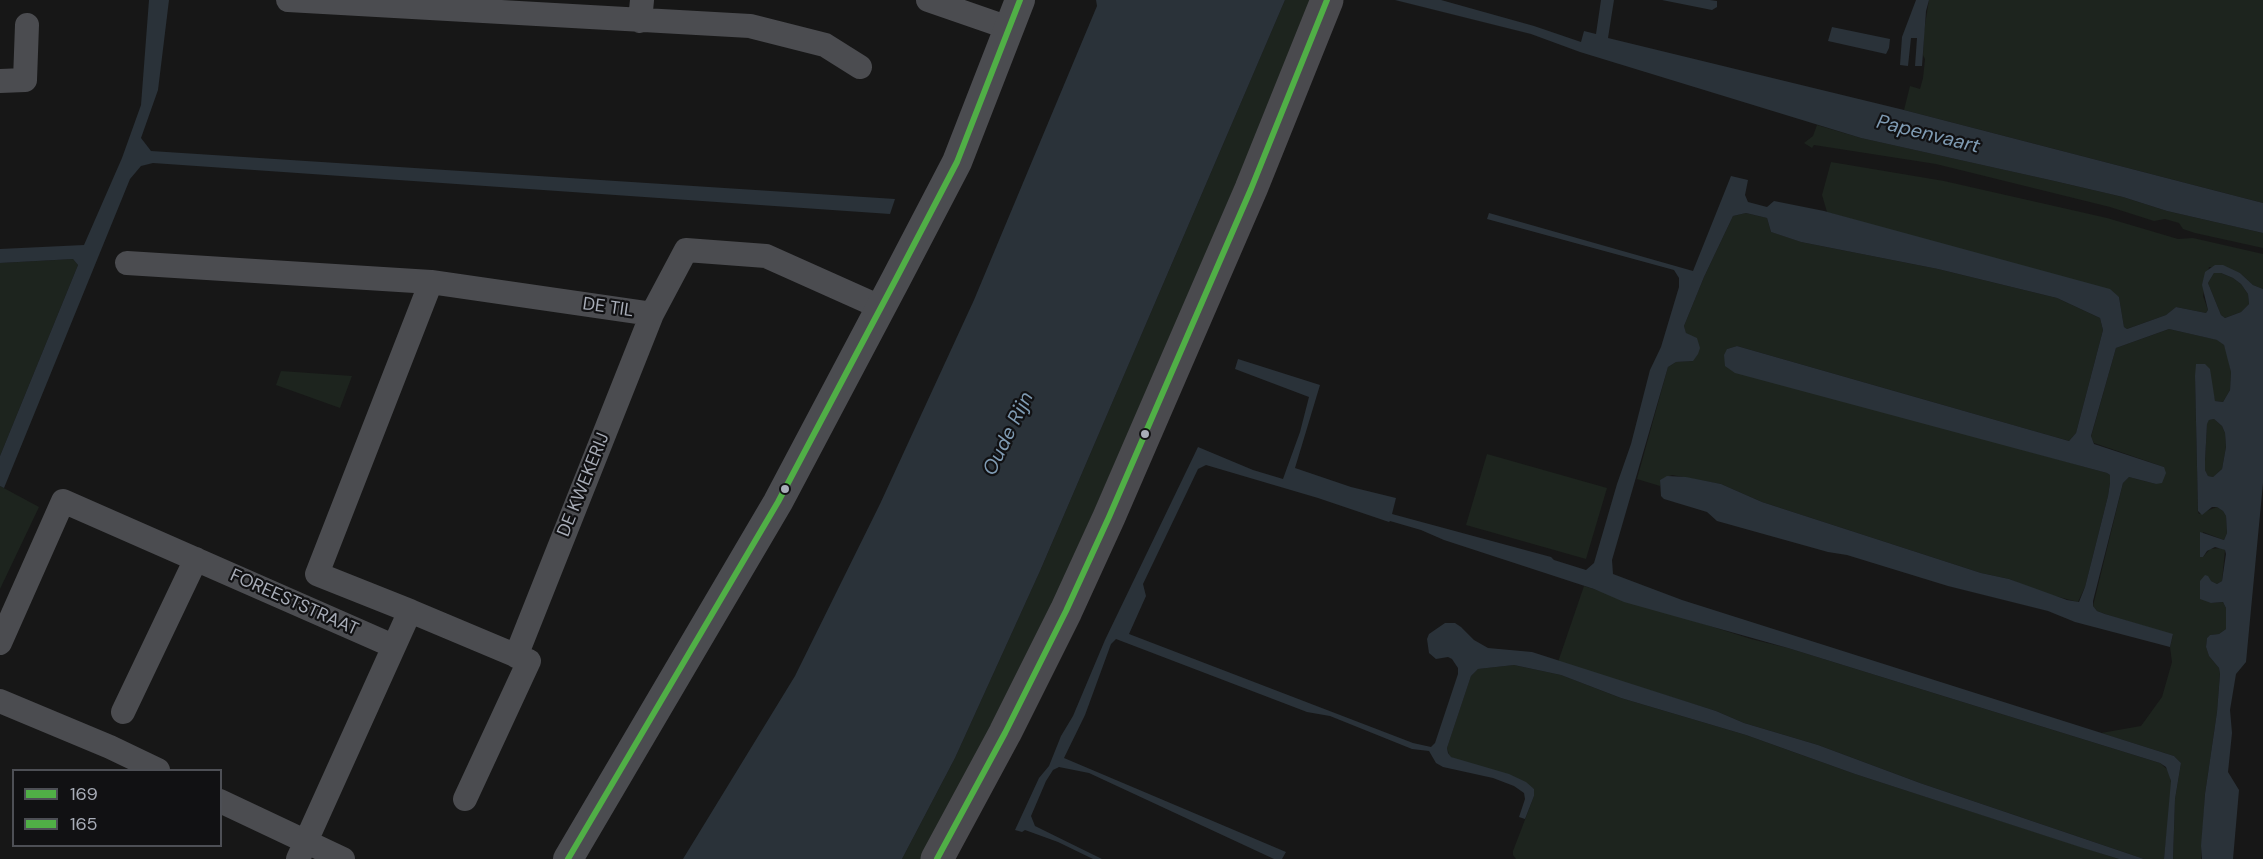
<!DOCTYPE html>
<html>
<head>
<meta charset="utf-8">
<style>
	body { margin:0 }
	#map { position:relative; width:2263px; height:859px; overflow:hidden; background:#171717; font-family:"DM Sans",sans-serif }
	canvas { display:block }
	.legend { position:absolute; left:12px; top:769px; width:210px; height:78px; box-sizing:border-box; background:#111113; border:2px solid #4d4f55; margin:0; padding:8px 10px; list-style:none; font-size:18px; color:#a8adb8 }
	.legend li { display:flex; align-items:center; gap:12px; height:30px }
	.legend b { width:30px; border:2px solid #4d4f55 }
</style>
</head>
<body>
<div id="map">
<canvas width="2263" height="859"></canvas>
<ul class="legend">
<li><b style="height:8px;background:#50af46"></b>169</li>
<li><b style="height:8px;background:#50af46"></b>165</li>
</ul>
</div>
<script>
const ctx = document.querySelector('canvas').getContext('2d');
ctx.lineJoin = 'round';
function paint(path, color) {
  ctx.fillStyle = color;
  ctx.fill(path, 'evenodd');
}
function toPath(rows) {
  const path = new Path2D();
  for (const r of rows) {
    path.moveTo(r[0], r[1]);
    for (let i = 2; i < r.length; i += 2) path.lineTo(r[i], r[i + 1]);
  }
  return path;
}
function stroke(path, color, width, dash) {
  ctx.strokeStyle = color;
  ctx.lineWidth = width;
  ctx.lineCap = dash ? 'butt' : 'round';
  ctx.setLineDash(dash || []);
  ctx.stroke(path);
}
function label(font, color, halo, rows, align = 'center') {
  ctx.font = font + ' "DM Sans",sans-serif';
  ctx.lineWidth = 4.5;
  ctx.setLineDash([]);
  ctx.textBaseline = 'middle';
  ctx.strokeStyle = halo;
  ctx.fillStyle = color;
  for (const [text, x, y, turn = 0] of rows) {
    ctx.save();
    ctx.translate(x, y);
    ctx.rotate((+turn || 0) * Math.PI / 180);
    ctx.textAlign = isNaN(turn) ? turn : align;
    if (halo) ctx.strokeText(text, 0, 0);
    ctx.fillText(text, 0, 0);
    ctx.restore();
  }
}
paint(toPath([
	[1285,0,1320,0,1001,721,929,859,902,859,955,758,1040,571],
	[1929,0,2263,0,2263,203,1904,110,1910,86,1920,89,1923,78,1925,59,1923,55,1924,31],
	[1817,125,1861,138,2050,180,2123,197,2167,211,2263,233,2263,248,2195,233,2183,229,2179,223,2165,219,2154,221,2110,207,1936,164,1814,145,1812,148,1804,143,1813,136],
	[1831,162,1944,181,2107,218,2178,239,2193,238,2263,254,2263,289,2253,285,2240,273,2209,267,2203,296,2208,310,2206,313,2176,307,2166,315,2127,329,2124,327,2119,297,1827,212,1822,195],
	[1746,213,1767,218,1771,232,1801,242,1938,269,2057,298,2100,318,2103,330,2076,433,2069,441,1737,346,1727,349,2024,450,2107,473,2110,475,2110,483,2108,496,2085,587,2078,602,2043,593,2009,579,1981,573,1762,502,1721,484,1672,475,1660,480,1660,486,1637,479,1668,367,1676,362,1693,361,1684,326,1704,277,1733,216],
	[73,259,78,265,0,456,0,263],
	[2214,273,2221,273,2233,278,2241,284,2248,294,2249,304,2241,312,2225,318,2221,315,2208,283],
	[2169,329,2218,340,2224,345,2227,352,2231,372,2230,390,2223,402,2215,401,2213,393,2195,376,2198,512,2199,514,2217,507,2223,511,2226,516,2227,533,2224,540,2203,532,2203,557,2210,549,2221,548,2225,550,2222,581,2217,584,2211,581,2211,603,2223,602,2226,608,2226,629,2219,634,2210,635,2207,638,2206,647,2209,656,2219,668,2220,674,2217,712,2205,794,2201,859,2173,859,2175,799,2181,763,2174,756,2101,733,2141,726,2162,697,2172,662,2170,647,2173,635,2105,614,2097,611,2093,606,2123,483,2129,477,2156,484,2164,467,2094,443,2091,437,2116,348],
	[281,371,352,376,340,408,276,385],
	[2214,419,2222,426,2225,433,2226,447,2222,469,2213,477,2208,476,2205,470,2205,461,2207,423,2209,420],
	[1487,454,1607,488,1586,559,1466,525],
	[0,486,39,507,0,589],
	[1584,586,1751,639,1788,648,2160,763,2169,771,2172,787,2164,859,2144,859,1920,783,1818,745,1744,723,1716,711,1558,662],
	[1514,665,1561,675,1621,698,1746,735,1855,774,2119,859,1516,859,1513,855,1513,851,1534,796,1534,789,1450,757,1447,748,1471,676,1478,669]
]), '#1d241e');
paint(toPath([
	[149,0,169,0,158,90,141,138,151,151,895,199,890,214,153,163,141,166,130,179,4,488,0,486,0,456,78,265,73,259,0,263,0,249,84,245,122,158,141,105],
	[1096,0,1285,0,1040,571,955,758,902,859,683,859,795,676,880,504,974,300,1097,6],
	[1395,0,1441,0,1534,26,1581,42,1584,31,1596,34,1601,0,1614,0,1608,38,1904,110,2263,203,2263,233,2167,211,2123,197,2050,180,1861,138,1580,52,1531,34],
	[1662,0,1710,0,1717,1,1717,7,1712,10],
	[1916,0,1929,0,1926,11,1922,66,1915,66,1917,38,1911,38,1908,66,1900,65,1902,37],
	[1832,27,1890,39,1889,48,1886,54,1828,41],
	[1731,176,1748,180,1745,195,1748,202,1767,207,1774,201,1824,211,2110,289,2119,297,2124,327,2127,329,2166,315,2176,307,2206,313,2208,310,2202,285,2205,272,2215,265,2223,265,2240,273,2253,285,2263,289,2263,483,2246,662,2236,674,2230,710,2232,733,2228,772,2239,790,2233,859,2202,859,2201,846,2205,794,2217,712,2220,674,2219,668,2209,656,2206,647,2207,638,2210,635,2219,634,2226,629,2226,608,2223,602,2211,603,2200,599,2200,581,2205,575,2208,576,2211,581,2217,584,2222,581,2226,554,2225,550,2215,547,2207,551,2203,557,2200,557,2200,532,2224,540,2227,533,2226,516,2223,511,2217,507,2212,507,2202,515,2198,511,2195,376,2196,364,2205,364,2210,369,2215,401,2223,402,2230,390,2231,372,2224,345,2217,340,2169,329,2116,348,2091,436,2094,444,2164,467,2166,473,2162,483,2156,484,2129,477,2123,483,2093,601,2093,606,2097,611,2105,614,2173,634,2170,647,2075,622,2048,611,1948,586,1847,555,1828,552,1717,521,1707,512,1664,499,1661,496,1660,480,1667,476,1686,477,1721,484,1762,502,1981,573,2009,579,2067,600,2079,602,2085,587,2108,496,2110,483,2110,475,2107,473,1735,373,1725,366,1724,355,1727,349,1737,346,2069,441,2076,433,2103,330,2100,318,2057,298,1938,269,1801,242,1771,232,1767,218,1746,213,1733,216,1704,277,1684,326,1686,333,1697,338,1700,348,1698,354,1693,361,1676,362,1668,367,1612,560,1613,574,1682,600,2174,756,2181,763,2175,799,2173,859,2164,859,2171,781,2166,767,2160,763,1788,648,1624,602,1594,589,1444,540,1421,530,1390,521,1389,522,1318,498,1206,465,1198,469,1143,584,1146,596,1129,634,1413,743,1431,747,1435,743,1458,674,1458,668,1452,659,1448,657,1436,659,1429,653,1427,639,1429,634,1445,623,1455,623,1461,627,1474,640,1488,648,1532,652,1716,711,1744,723,1818,745,1920,783,2144,859,2119,859,2083,848,1855,774,1746,735,1621,698,1561,675,1514,665,1478,669,1471,676,1447,748,1448,753,1451,757,1509,774,1526,782,1534,789,1534,796,1525,819,1519,817,1525,799,1524,793,1514,786,1493,778,1443,767,1436,763,1429,751,1412,749,1330,716,1307,712,1116,639,1111,644,1085,715,1064,758,1286,852,1282,859,1274,859,1089,773,1059,767,1053,770,1046,781,1031,816,1035,826,1102,859,1093,859,1058,842,1025,830,1022,832,1015,830,1039,778,1049,766,1061,736,1073,716,1105,640,1198,447,1253,470,1283,479,1300,432,1309,397,1235,369,1238,359,1320,385,1295,468,1351,487,1396,498,1392,514,1551,557,1554,560,1586,570,1594,563,1617,484,1631,444,1650,370,1661,347,1679,287,1679,278,1674,270,1487,219,1489,213,1693,271],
	[2214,273,2221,273,2233,278,2241,284,2248,294,2249,304,2241,312,2225,318,2221,315,2208,283],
	[2214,419,2222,426,2225,433,2226,447,2222,469,2213,477,2208,476,2205,470,2205,461,2207,424,2209,420]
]), '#2a3239');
stroke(toPath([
	[288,0,750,26,825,45,860,67],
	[928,0,1009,28],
	[640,21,642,0],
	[0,81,25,80,27,25],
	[127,263,431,282,652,314],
	[410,611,317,574,431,282],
	[0,643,63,501,393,646],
	[516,656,652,314,686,250,766,256,880,307],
	[0,701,110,747,158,770],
	[123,712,196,559],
	[220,801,343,859],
	[298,859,410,611,529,661,465,799]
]), '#4b4c50', 24);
stroke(toPath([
	[568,859,778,502,896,279,957,162,1020,0]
]), '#4b4c50', 30);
stroke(toPath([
	[937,859,1005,733,1066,611,1109,517,1251,189,1327,0]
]), '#4a4a4e', 33);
stroke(toPath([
	[568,859,778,502,896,279,957,162,1020,0]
]), '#50af46', 6);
stroke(toPath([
	[937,859,1005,733,1066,611,1109,517,1251,189,1327,0]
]), '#50af46', 6);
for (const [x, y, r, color] of [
	[1145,434,5,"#a8adb8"],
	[785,489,5,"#a8adb8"]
]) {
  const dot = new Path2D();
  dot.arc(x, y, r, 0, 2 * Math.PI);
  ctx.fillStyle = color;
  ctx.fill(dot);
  stroke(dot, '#111113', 2);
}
label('18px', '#a8adb8', '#111113', [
	["DE TIL",608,308,8],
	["DE KWEKERIJ",584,485,-68],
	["FOREESTSTRAAT",294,603,24]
]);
label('italic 20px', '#7f9bb3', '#111113', [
	["Papenvaart",1928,135,14],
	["Oude Rijn",1009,434,-64]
]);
</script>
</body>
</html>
